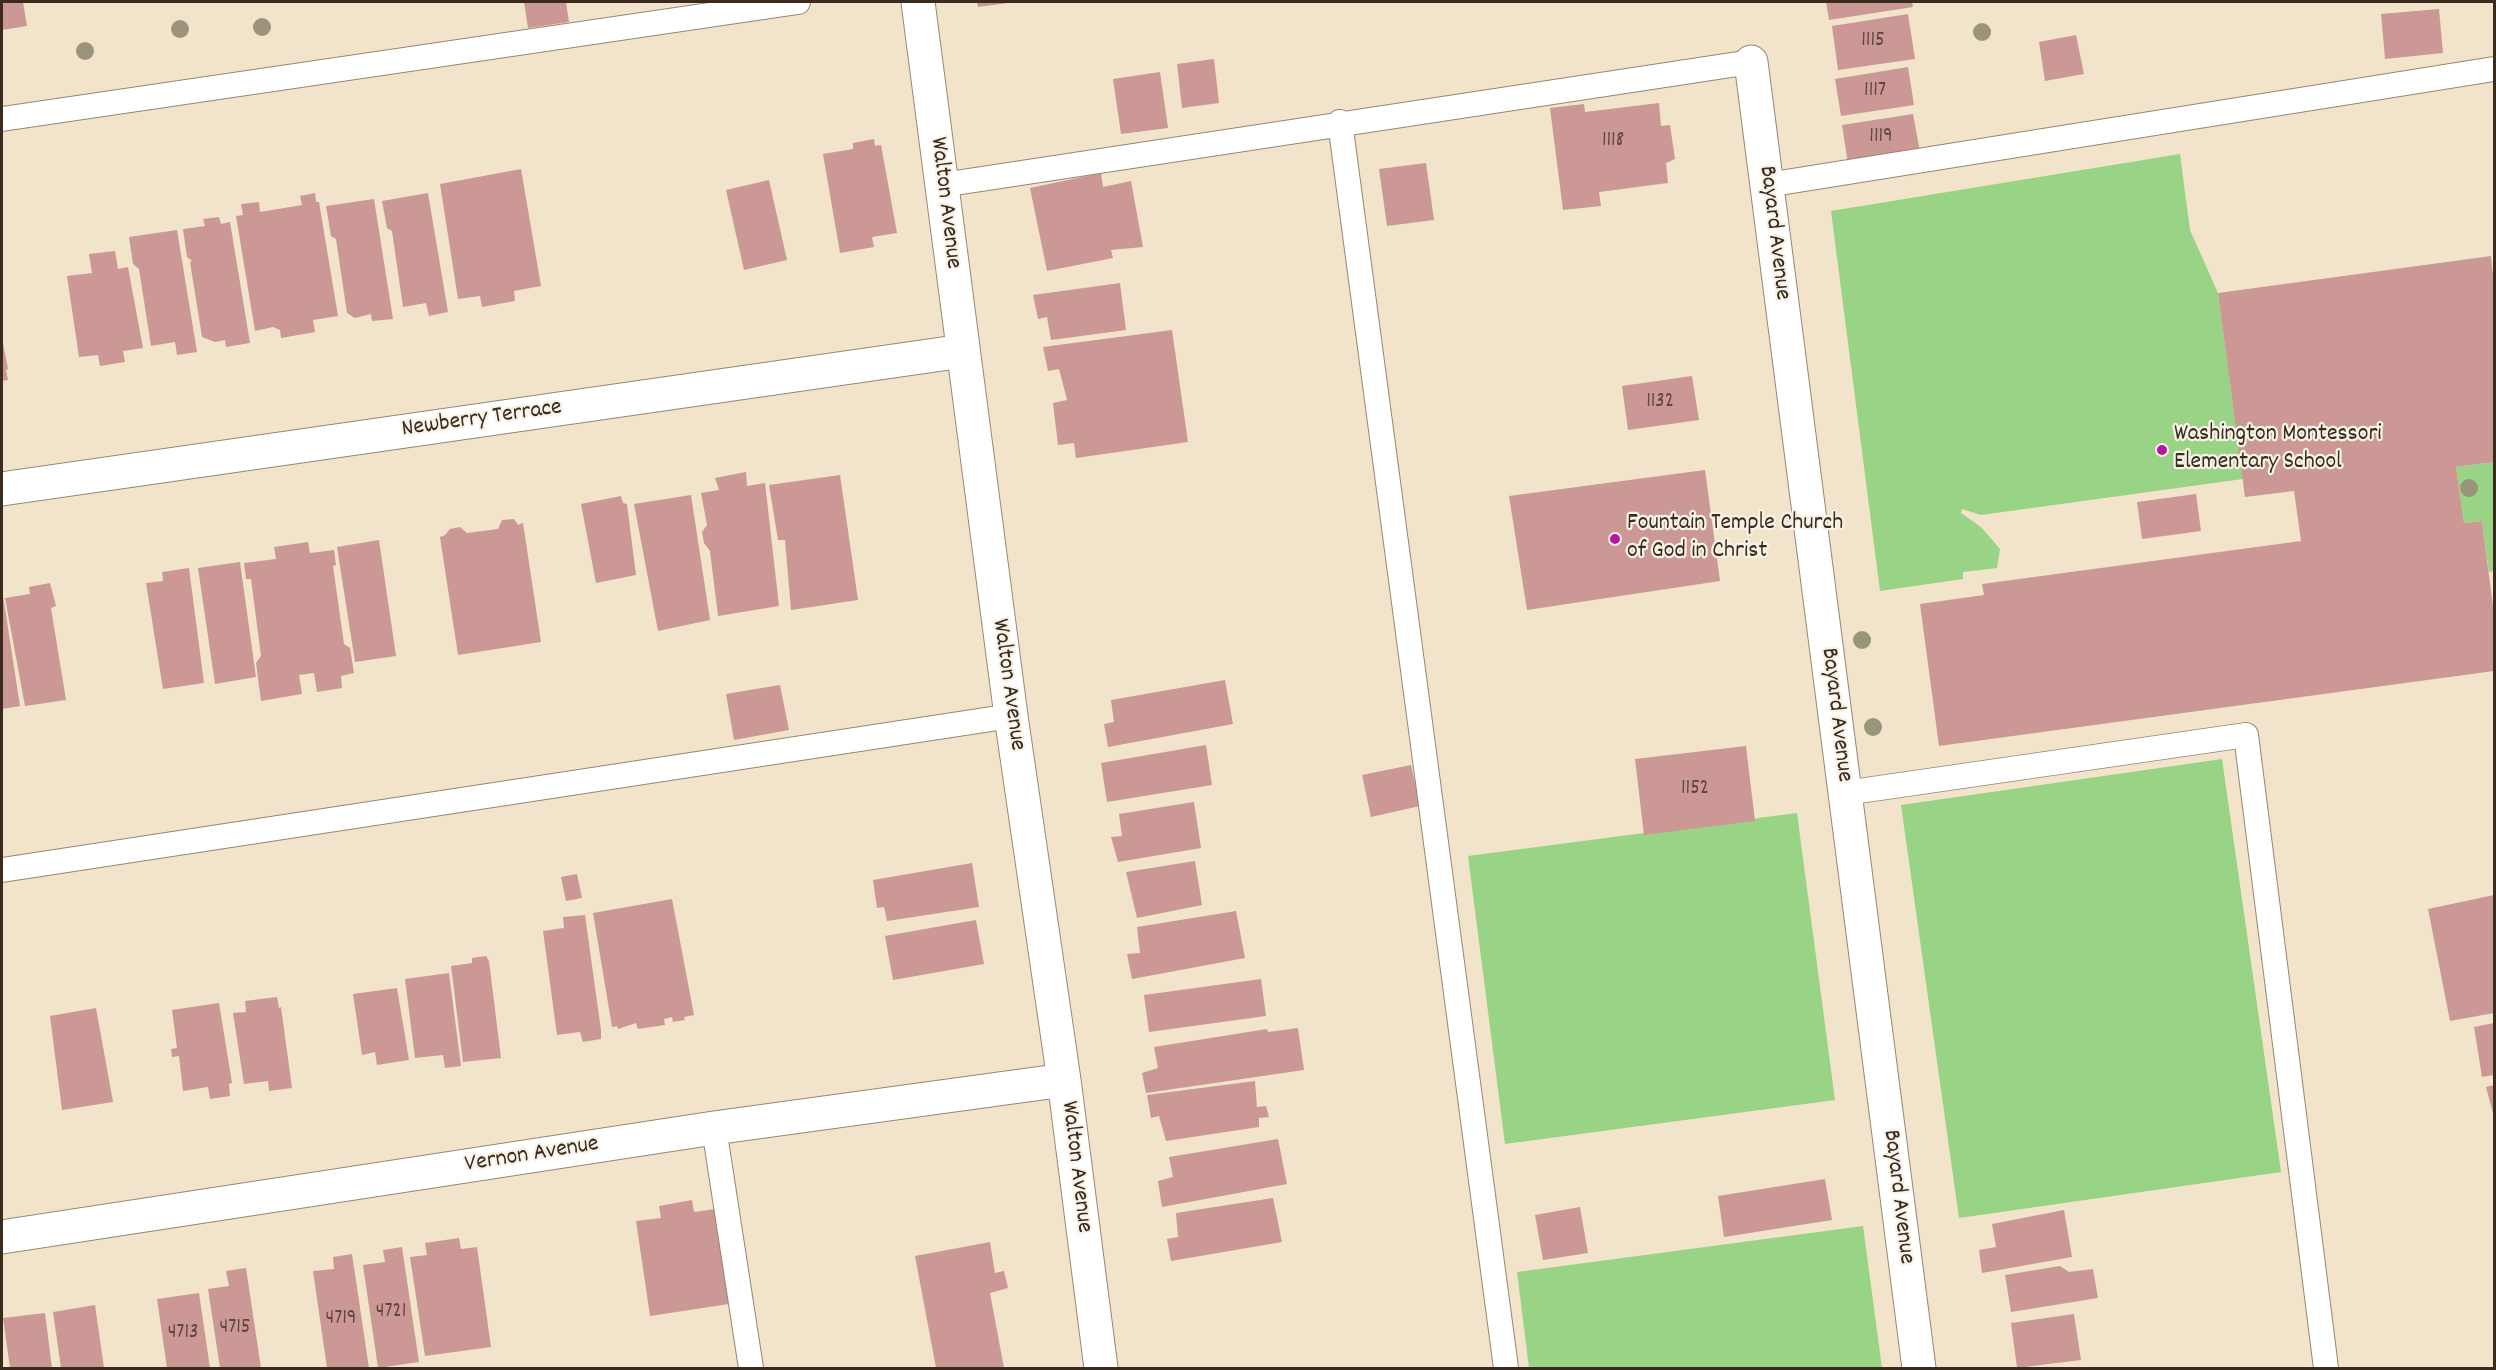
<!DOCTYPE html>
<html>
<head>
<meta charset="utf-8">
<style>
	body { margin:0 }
	#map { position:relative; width:2496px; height:1370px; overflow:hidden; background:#f1e4ca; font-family:Dekko,sans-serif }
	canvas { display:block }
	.frame { position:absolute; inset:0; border:3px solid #3b2a1e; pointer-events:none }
</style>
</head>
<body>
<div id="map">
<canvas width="2496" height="1370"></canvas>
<div class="frame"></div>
</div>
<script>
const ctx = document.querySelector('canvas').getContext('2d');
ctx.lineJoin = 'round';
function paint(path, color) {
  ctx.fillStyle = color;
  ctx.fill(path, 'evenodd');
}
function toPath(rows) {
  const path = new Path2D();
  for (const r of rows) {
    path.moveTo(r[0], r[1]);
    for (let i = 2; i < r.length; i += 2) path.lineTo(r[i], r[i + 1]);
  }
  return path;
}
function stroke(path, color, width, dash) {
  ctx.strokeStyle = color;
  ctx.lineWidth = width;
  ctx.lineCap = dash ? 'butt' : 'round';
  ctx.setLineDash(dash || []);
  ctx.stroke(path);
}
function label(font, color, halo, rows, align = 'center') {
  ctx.font = font + ' Dekko,sans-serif';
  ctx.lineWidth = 4.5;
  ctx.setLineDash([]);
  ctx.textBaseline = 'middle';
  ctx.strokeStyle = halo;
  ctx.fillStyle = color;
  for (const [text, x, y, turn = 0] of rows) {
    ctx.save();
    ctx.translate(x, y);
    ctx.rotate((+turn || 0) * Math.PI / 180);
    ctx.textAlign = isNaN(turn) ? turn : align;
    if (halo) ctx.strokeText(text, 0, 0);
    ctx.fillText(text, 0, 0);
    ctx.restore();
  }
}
paint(toPath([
	[2180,154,2190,230,2218,293,2243,479,1981,515,1962,509,1961,513,1981,527,2000,549,1997,568,1963,572,1963,579,1880,591,1831,211],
	[2494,462,2494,571,2489,572,2482,521,2464,523,2456,467],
	[2222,759,2281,1172,1959,1218,1901,805],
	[1797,813,1835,1100,1505,1144,1468,856],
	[1863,1226,1882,1368,1529,1368,1517,1272]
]), '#99d386');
paint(toPath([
	[2,2,23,2,27,26,2,30],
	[524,2,566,2,569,22,528,28],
	[977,2,1008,2,1008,3,978,7],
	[1826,2,1912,2,1913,7,1829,20],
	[2439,9,2443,53,2385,59,2381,14],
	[1908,14,1915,59,1838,70,1832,26],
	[2076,35,2084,74,2045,81,2039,42],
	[1214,59,1219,103,1182,108,1177,64],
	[1908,67,1914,105,1841,116,1835,79],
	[1160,72,1168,128,1121,134,1113,79],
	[1659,103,1661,126,1670,125,1675,159,1666,163,1668,183,1599,192,1601,206,1563,210,1550,108,1584,104,1585,112],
	[1913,114,1920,152,1848,164,1842,125],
	[874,139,875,146,881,145,897,233,872,237,874,247,840,253,823,154,853,149,853,143],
	[1426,163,1434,220,1387,226,1379,169],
	[521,169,541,286,514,291,515,301,482,307,480,296,458,299,440,184],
	[1101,173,1103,187,1131,181,1143,247,1111,250,1113,258,1047,271,1030,188],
	[769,180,787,260,744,270,726,190],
	[315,193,316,202,319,202,338,316,313,320,315,332,281,338,280,330,273,327,255,331,236,216,243,215,241,204,259,202,260,212,302,205,300,196],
	[428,193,448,312,429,316,426,303,403,307,392,231,387,228,382,201],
	[374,199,393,319,372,321,371,314,355,318,347,313,336,239,331,236,326,206],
	[219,217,221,224,230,222,250,343,226,347,225,340,215,342,202,337,190,262,192,261,187,257,183,229,205,226,203,219],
	[177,230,197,352,177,355,175,342,151,346,139,269,133,264,129,237],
	[115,251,118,269,128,267,143,348,123,351,125,362,100,366,98,355,79,357,67,276,92,273,89,254],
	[2491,256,2494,285,2494,462,2456,467,2464,523,2482,521,2494,614,2494,671,1939,746,1920,604,1984,595,1982,584,2301,541,2294,491,2245,497,2218,293],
	[1120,283,1126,330,1051,340,1047,317,1038,319,1033,295],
	[1172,330,1188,442,1076,458,1074,443,1058,445,1053,403,1067,400,1059,369,1048,371,1043,347],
	[2,338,8,369,6,370,8,380,2,381],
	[1692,376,1699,420,1628,430,1622,386],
	[1705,470,1720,581,1527,610,1509,496],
	[746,472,747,486,765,483,779,606,718,616,710,551,704,543,702,532,707,525,701,493,719,490,715,478],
	[840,475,858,600,791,610,785,540,778,540,769,485],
	[2196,494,2201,531,2142,539,2137,502],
	[691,495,710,620,658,631,634,504],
	[621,496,623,503,627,504,636,575,596,583,581,504],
	[514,519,518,525,523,523,541,642,458,655,440,537,445,535,450,529,460,527,467,533,498,529,502,520],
	[379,540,396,656,355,662,337,547],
	[308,542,310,553,334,550,336,565,333,566,344,644,350,648,354,673,341,676,342,688,317,692,314,673,299,675,302,694,261,701,256,663,261,656,251,579,246,579,244,563,276,559,274,547],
	[240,562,256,677,215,684,198,568],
	[189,568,204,683,163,689,146,583,163,581,162,572],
	[50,583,56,606,51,608,66,700,25,706,5,598,30,594,29,587],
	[2,589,20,706,2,709],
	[1225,680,1233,724,1108,747,1104,724,1114,722,1111,700],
	[780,685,789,730,734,740,726,694],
	[1206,745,1212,785,1107,802,1101,763],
	[1746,746,1755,821,1644,835,1635,759],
	[1411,765,1420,806,1371,817,1362,775],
	[1194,802,1201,848,1118,862,1111,837,1122,836,1119,814],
	[1195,861,1202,905,1137,918,1126,872],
	[972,863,979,907,887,921,884,907,877,908,873,880],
	[577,874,582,898,566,901,561,877],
	[2494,895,2494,1013,2450,1021,2428,909],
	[672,899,694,1015,684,1017,685,1020,673,1022,672,1017,664,1019,665,1025,638,1029,636,1023,618,1029,617,1026,612,1027,593,913],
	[1236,911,1245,958,1132,979,1127,954,1140,953,1137,927],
	[585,915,601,1030,601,1039,583,1042,580,1032,557,1035,543,931,564,928,563,917],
	[976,920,984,964,893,980,885,936],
	[486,956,489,961,501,1058,463,1062,451,966,472,963,472,958],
	[449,973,461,1066,445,1068,443,1055,415,1058,405,979],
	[1261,979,1266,1016,1149,1032,1144,995],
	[397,988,409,1060,377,1065,375,1052,362,1055,353,994],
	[277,997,279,1008,281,1007,292,1088,269,1091,268,1081,244,1084,233,1013,246,1012,245,1001],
	[219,1003,232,1083,229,1084,230,1096,210,1099,208,1087,183,1091,179,1056,172,1057,171,1049,177,1048,172,1010],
	[96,1008,113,1102,62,1110,50,1016],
	[2494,1023,2494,1075,2482,1077,2474,1027],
	[1298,1028,1304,1070,1146,1093,1142,1073,1158,1068,1154,1047,1267,1029,1268,1032],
	[1255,1081,1257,1107,1266,1106,1269,1117,1259,1118,1259,1127,1166,1141,1159,1116,1151,1118,1147,1095],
	[2494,1085,2494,1117,2486,1087],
	[1278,1139,1287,1184,1162,1207,1158,1181,1173,1177,1169,1157],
	[1825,1179,1832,1220,1724,1237,1718,1196],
	[1273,1198,1282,1242,1171,1261,1167,1239,1178,1237,1176,1213],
	[692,1200,694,1212,715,1209,729,1304,650,1316,636,1221,661,1218,659,1206],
	[1580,1207,1588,1253,1543,1260,1535,1215],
	[2064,1210,2072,1257,1982,1273,1979,1250,1996,1247,1992,1224],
	[459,1238,461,1249,477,1247,491,1347,425,1356,410,1257,427,1255,425,1243],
	[990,1242,995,1273,1004,1271,1008,1288,990,1293,1004,1368,936,1368,915,1256],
	[402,1247,419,1362,378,1368,363,1265,385,1262,383,1250],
	[352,1254,369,1368,327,1368,313,1271,334,1269,333,1257],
	[2060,1266,2069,1272,2093,1269,2098,1298,2011,1312,2005,1275],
	[246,1268,261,1368,220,1368,208,1289,229,1286,226,1271],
	[199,1293,210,1368,167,1368,157,1299],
	[95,1305,104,1368,61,1368,53,1312],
	[45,1313,52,1368,10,1368,3,1318],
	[2074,1314,2081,1360,2017,1368,2011,1323]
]), '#cb9896');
const lane = toPath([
	[2,119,798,2],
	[1340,122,1506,1368],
	[942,185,1751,62],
	[1767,185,2494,69],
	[1845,793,2246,735,2326,1368],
	[2,870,1011,716],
	[714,1128,751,1368]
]);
const street = toPath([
	[918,2,1011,716,1064,1080,1101,1368],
	[1751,62,1919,1368],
	[2,489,963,351],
	[2,1237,714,1128,1064,1080]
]);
stroke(lane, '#968774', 26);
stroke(street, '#968774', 35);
stroke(lane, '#fff', 24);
stroke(street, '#fff', 33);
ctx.fillStyle = '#9a957a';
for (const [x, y] of [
	[262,27],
	[180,29],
	[1982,32],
	[85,51],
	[2469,488],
	[1862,640],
	[1873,727]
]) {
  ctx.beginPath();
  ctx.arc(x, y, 9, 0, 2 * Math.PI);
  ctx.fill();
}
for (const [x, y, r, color] of [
	[2162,450,6,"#b5179e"],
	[1615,539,6,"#b5179e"]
]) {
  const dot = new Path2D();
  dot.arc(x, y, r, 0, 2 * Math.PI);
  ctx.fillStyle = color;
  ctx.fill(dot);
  stroke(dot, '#f7f3e8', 2);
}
label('21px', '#5f463c', null, [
	["1115",1873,42],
	["1117",1875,92],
	["1119",1881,138],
	["1118",1613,142],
	["1132",1660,403],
	["1152",1695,790],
	["4721",391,1313],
	["4719",341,1320],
	["4715",235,1329],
	["4713",183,1334]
]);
label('24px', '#3b2a1e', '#f7f3e8', [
	["Walton Avenue",944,203,83],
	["Bayard Avenue",1773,233,83],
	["Newberry Terrace",482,420,-8],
	["Walton Avenue",1007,685,82],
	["Bayard Avenue",1835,715,83],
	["Vernon Avenue",532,1156,-9],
	["Walton Avenue",1075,1167,83],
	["Bayard Avenue",1897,1197,83]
]);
label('24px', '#3b2a1e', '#f7f3e8', [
	["Washington Montessori",2174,436],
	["Elementary School",2174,464],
	["Fountain Temple Church",1627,525],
	["of God in Christ",1627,553]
], 'left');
</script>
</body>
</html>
